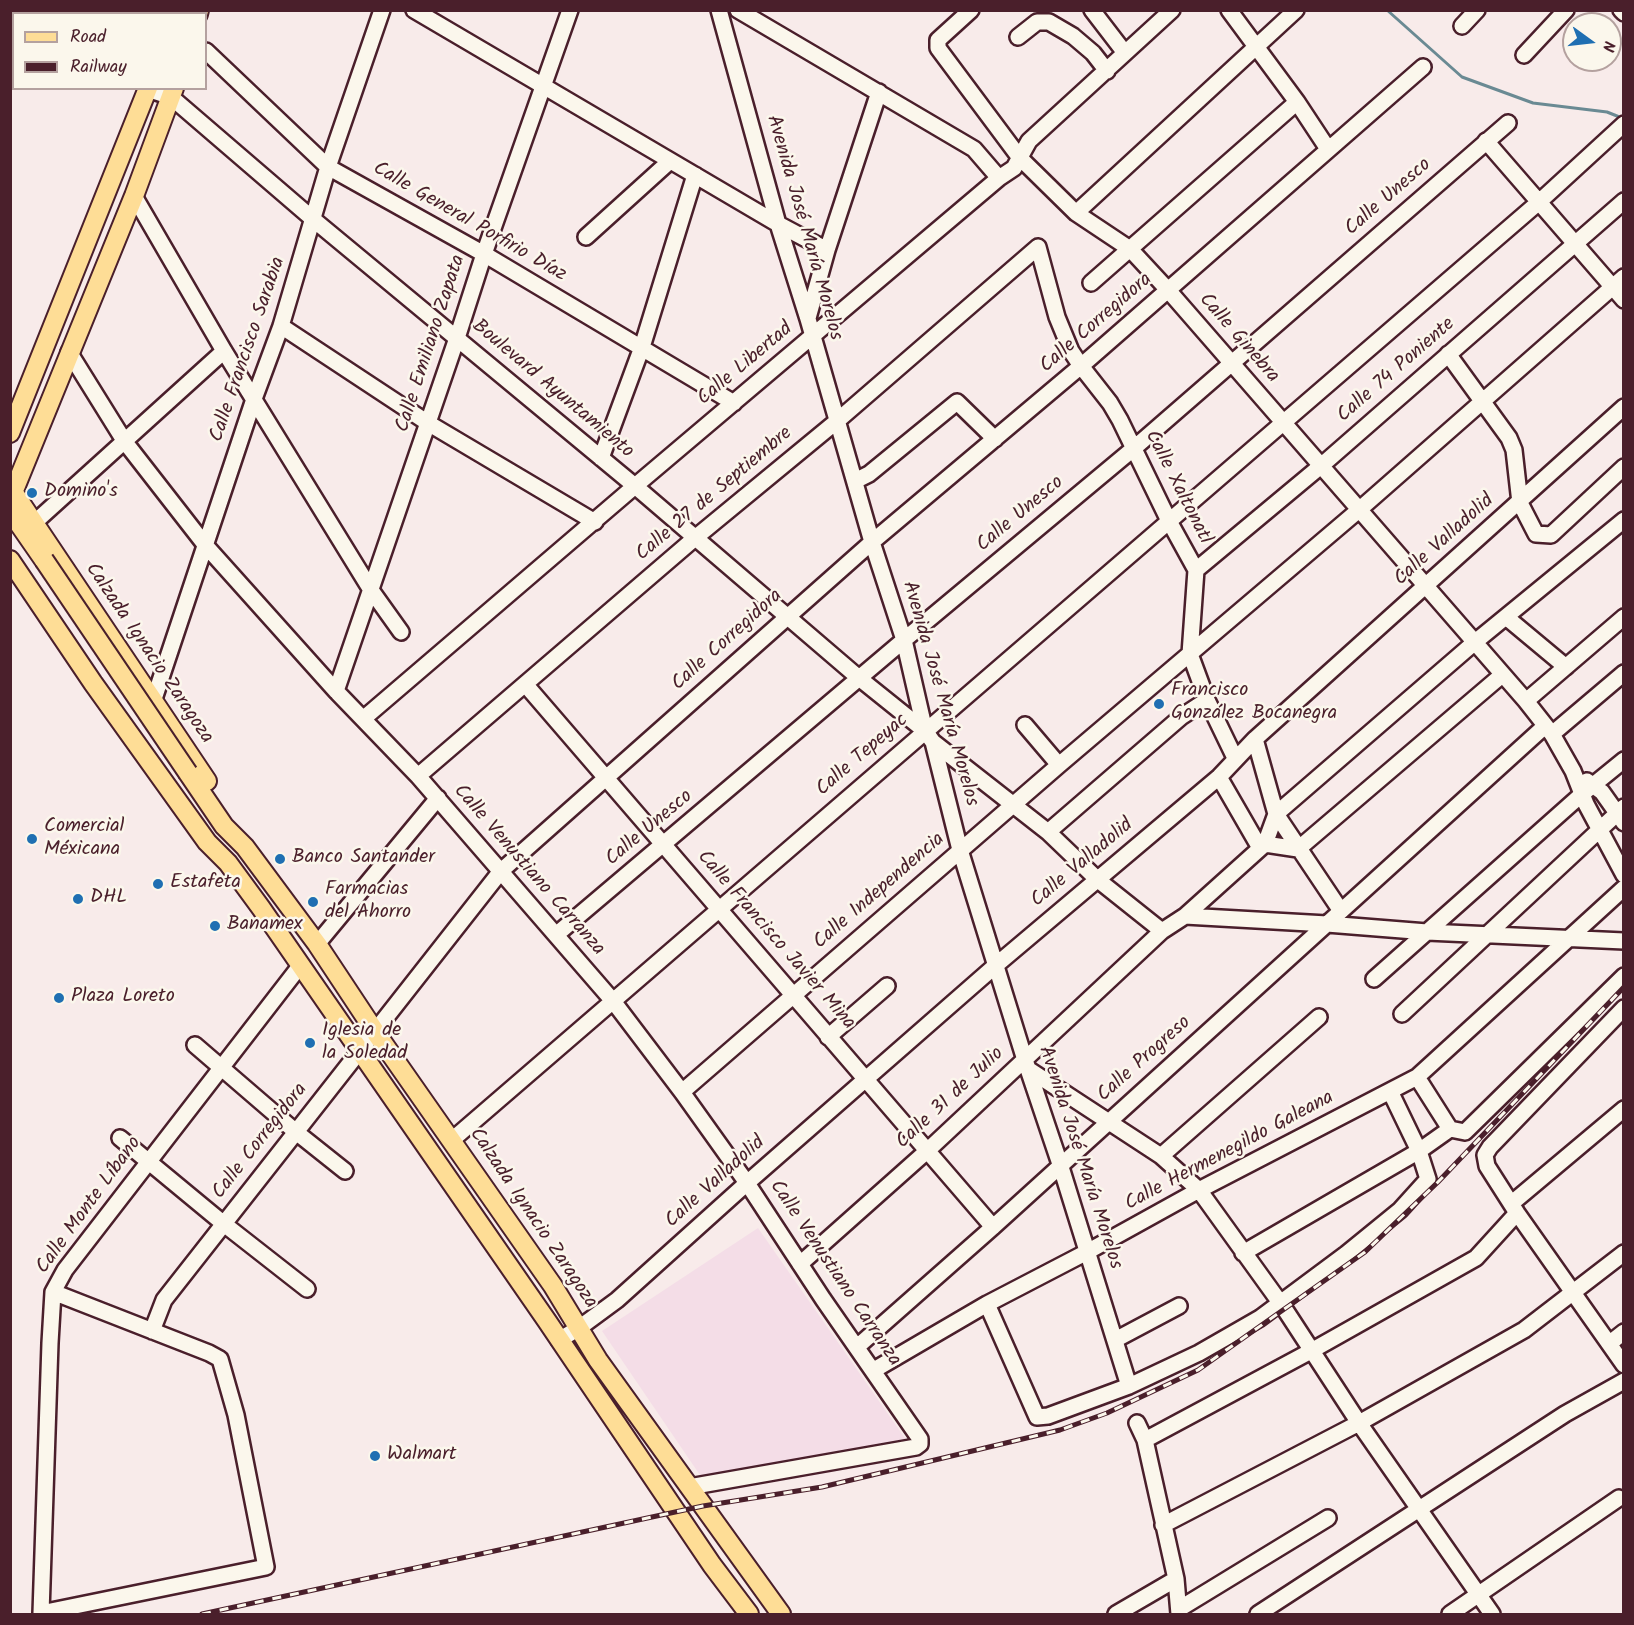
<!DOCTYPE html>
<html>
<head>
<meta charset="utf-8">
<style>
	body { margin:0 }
	#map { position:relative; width:1634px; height:1625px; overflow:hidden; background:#f8ebea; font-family:Kalam,sans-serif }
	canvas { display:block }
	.frame { position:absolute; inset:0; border:12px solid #4a1f2b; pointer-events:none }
	.legend { position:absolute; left:12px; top:12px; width:195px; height:78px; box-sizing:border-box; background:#fbf7ec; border:2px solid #b4a19f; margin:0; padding:8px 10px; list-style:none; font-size:18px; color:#4a1f2b }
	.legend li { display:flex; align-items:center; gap:12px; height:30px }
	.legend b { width:30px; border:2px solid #b4a19f }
	.north { position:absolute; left:1562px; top:12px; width:60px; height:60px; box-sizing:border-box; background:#fbf7ec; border:2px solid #b4a19f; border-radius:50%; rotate:105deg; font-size:16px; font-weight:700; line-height:24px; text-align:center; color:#4a1f2b }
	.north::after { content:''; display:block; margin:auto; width:21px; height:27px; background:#1f6fb2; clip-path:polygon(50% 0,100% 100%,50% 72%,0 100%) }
</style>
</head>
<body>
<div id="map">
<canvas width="1634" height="1625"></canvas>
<div class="frame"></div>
<ul class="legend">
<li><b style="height:8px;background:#fedd96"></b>Road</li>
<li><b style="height:8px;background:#4a1f2b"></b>Railway</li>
</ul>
<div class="north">N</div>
</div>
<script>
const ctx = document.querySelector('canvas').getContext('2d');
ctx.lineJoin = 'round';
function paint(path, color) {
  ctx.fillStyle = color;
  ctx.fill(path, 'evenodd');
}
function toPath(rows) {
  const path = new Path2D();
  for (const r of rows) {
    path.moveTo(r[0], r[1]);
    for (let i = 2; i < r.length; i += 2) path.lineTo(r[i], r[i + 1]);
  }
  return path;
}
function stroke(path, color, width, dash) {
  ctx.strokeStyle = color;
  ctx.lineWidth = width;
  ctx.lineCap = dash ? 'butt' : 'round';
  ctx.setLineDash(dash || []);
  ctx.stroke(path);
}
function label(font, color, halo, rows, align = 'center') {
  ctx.font = font + ' Kalam,sans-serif';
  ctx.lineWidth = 5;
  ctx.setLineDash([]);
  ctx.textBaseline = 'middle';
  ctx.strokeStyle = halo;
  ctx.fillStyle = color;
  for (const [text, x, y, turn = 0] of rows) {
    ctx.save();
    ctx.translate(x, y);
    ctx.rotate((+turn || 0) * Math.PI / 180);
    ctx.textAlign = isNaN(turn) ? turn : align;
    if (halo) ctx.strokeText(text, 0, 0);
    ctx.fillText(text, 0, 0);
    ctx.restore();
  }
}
paint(toPath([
	[758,1228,909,1444,704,1481,602,1331]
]), '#f4dde7');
stroke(toPath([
	[1387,10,1462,77,1533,103,1607,112,1622,118]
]), '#6a8a93', 3);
const minor = toPath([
	[414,10,778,224,827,250],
	[719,10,778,224,808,319,872,542,904,640,925,731,933,742,960,850,1025,1060,1060,1164,1129,1386],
	[738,10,974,149,999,178],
	[971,10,938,40,938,48,1020,158,1076,213,1130,249,1168,290,1526,701,1552,734,1573,771,1586,804,1624,875],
	[1092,10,1125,53],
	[1229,10,1297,102,1328,149],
	[1621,10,1624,13],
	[1462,26,1477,10],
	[1018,37,1037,22,1049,22,1073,36,1093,53,1107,71],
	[206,51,328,167,484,254,734,403],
	[1524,55,1566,10],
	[147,89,171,97,314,220,635,486,859,678,925,731],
	[1486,141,1624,300],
	[134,196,224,351,371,590,401,632],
	[1076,213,1296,10],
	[586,237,670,161],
	[1091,283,1297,102],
	[808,318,827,250,879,92],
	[281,326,428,423,595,522],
	[69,352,125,442,206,546,336,691,418,776,613,1001,682,1092,747,1183,823,1299,920,1439,920,1444,916,1447,689,1487],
	[1448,354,1509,438,1514,450,1520,503,1536,534,1551,535,1624,467],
	[601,458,642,347,695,175],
	[855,481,869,474,957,402,995,439],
	[34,523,224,351],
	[1196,570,1322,465,1624,201],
	[1506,617,1566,667],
	[525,684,993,1227],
	[336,691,457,338,484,254,570,10],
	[1526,701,1624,617],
	[153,702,254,399,281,326,328,167,382,10],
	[363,719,635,486,999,178,1014,168,1029,141,1172,10],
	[1025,725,1059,765],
	[1552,734,1624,673],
	[1255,739,1276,814,1341,911],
	[933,742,1048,832,1098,880,1162,931],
	[418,776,695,538,837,421,1038,247,1057,317,1071,351,1081,366,1110,403,1120,420,1169,521,1196,570,1190,654,1207,700,1235,758],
	[1219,777,1260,848],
	[1587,781,1602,792,1624,823],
	[1048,832,1181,717,1207,700],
	[1265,844,1298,849,1502,675],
	[1185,916,1327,924,1427,932,1624,941],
	[557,934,904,640,1133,449,1508,123],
	[317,944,438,798],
	[1374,979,1581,795,1624,760],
	[1624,1008,1490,1147,1485,1155,1487,1166,1517,1213,1624,1365],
	[1402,1014,1624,807],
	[828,1037,887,986],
	[195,1045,296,1132,345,1171],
	[1028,1069,1161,1156,1199,1190,1284,1308,1359,1423,1492,1614],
	[1417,1077,1450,1129,1465,1132,1624,976],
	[682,1092,1059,765,1360,509,1624,277],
	[120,1138,224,1224,307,1289],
	[452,1140,1539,202,1624,124],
	[1161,1156,1319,1017],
	[1512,1203,1624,1109],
	[1243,1253,1419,1151,1450,1129],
	[800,1264,927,1151,1162,931,1185,916,1265,844,1276,814,1475,642,1624,520],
	[53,1292,209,1353,220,1359,236,1415,266,1567,41,1613,50,1343,53,1292,65,1270,300,966],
	[987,1304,1037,1417,1048,1416,1129,1386,1199,1353,1260,1318,1346,1254,1400,1210,1428,1179,1419,1151,1390,1091],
	[152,1331,164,1300,501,871,872,542,1081,366,1423,67],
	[559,1340,579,1328,617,1300,747,1183,995,966,1219,777,1255,739,1624,407],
	[1115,1340,1179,1306],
	[1610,1343,1624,1332],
	[857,1347,993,1227,1545,726],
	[874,1370,987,1304,1087,1252,1199,1190,1417,1077,1624,888],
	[1137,1423,1145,1440,1176,1579,1179,1614],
	[1145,1440,1311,1351,1476,1258,1517,1213],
	[1163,1525,1359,1423,1524,1330,1624,1253],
	[1179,1609,1328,1518],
	[1116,1614,1176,1579],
	[1258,1614,1565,1414,1624,1381],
	[1450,1614,1619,1498]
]);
const major = toPath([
	[172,14,173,10],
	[198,14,199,10],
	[10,433,148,88],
	[10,487,207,781],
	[10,500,134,196,174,88],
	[10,511,44,560],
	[10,560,93,683,207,842,228,863,261,908,547,1321,712,1565,749,1614],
	[188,773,224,826,245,847,317,944,376,1033,553,1286,598,1360,781,1614]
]);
stroke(minor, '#4a1f2b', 20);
stroke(major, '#4a1f2b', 22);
stroke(minor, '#fbf7ec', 15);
stroke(major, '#fedd96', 18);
const rail = toPath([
	[202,1614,703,1506,822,1487,1060,1430,1107,1413,1198,1370,1365,1252,1438,1182,1624,987]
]);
stroke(rail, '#4a1f2b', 5);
stroke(rail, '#fbf7ec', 3, [9]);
const majorBridge = toPath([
	[44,560,188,773]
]);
stroke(majorBridge, '#4a1f2b', 22, []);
stroke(majorBridge, '#fedd96', 18);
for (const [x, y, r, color] of [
	[32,493,6,"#1f6fb2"],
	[1159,704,6,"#1f6fb2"],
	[32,839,6,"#1f6fb2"],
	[280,859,6,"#1f6fb2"],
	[158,884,6,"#1f6fb2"],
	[78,899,6,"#1f6fb2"],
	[313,902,6,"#1f6fb2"],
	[215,926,6,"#1f6fb2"],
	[59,998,6,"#1f6fb2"],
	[310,1043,6,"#1f6fb2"],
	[375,1456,6,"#1f6fb2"]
]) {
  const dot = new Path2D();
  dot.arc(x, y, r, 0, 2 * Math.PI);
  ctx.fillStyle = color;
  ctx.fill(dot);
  stroke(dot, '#fbf7ec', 2);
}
label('20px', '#4a1f2b', '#fbf7ec', [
	["Calle Unesco",1389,198,-41],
	["Calle General Porfirio Díaz",469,223,30],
	["Avenida José María Morelos",803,228,74],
	["Calle Corregidora",1097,324,-41],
	["Calle Ginebra",1238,339,49],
	["Calle Emiliano Zapata",432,344,-72],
	["Calle Francisco Sarabia",249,350,-71],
	["Calle Libertad",746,365,-40],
	["Calle 74 Poniente",1397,371,-41],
	["Boulevard Ayuntamiento",552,390,40],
	["Calle Xaltonatl",1177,488,63],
	["Calle 27 de Septiembre",715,495,-40],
	["Calle Unesco",1021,515,-40],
	["Calle Valladolid",1445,541,-42],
	["Calle Corregidora",728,641,-42],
	["Calzada Ignacio Zaragoza",148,654,56],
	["Avenida José María Morelos",939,694,74],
	["Calle Tepeyac",863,756,-41],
	["Calle Unesco",650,829,-40],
	["Calle Valladolid",1083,864,-40],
	["Calle Venustiano Carranza",528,871,49],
	["Calle Independencia",880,892,-41],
	["Calle Francisco Javier Mina",775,941,49],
	["Calle Progreso",1145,1060,-42],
	["Calle 31 de Julio",951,1099,-43],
	["Calle Corregidora",261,1142,-52],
	["Calle Hermenegildo Galeana",1230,1152,-28],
	["Avenida José María Morelos",1079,1158,72],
	["Calle Valladolid",716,1183,-42],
	["Calle Monte Líbano",90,1206,-54],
	["Calzada Ignacio Zaragoza",532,1219,56],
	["Calle Venustiano Carranza",834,1274,56]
]);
label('20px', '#4a1f2b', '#fbf7ec', [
	["Domino's",44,493],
	["Francisco",1171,692],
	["González Bocanegra",1171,715],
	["Comercial",44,828],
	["Méxicana",44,851],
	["Banco Santander",292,859],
	["Estafeta",170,884],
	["Farmacias",325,891],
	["del Ahorro",325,914],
	["DHL",90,899],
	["Banamex",227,926],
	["Plaza Loreto",71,998],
	["Iglesia de",322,1032],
	["la Soledad",322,1055],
	["Walmart",387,1456]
], 'left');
</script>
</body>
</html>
